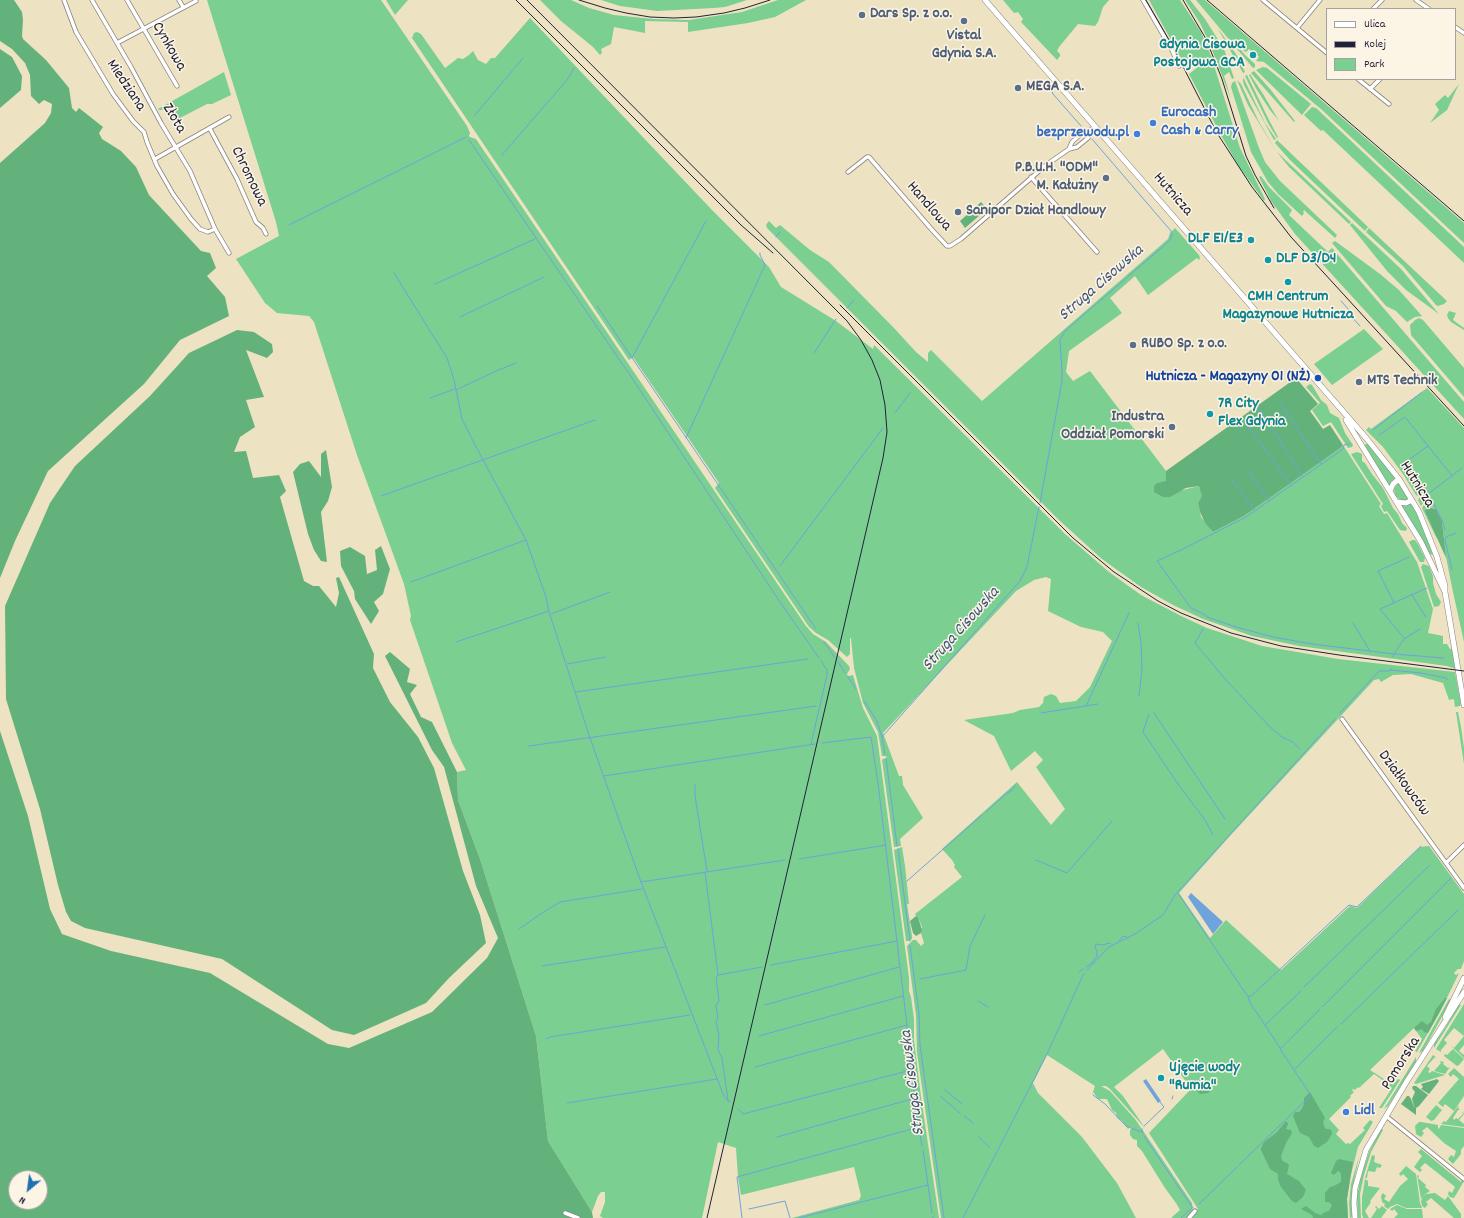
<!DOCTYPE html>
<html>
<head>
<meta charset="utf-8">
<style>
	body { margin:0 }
	#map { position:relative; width:1464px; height:1218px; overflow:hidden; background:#ede2c2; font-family:Dekko,sans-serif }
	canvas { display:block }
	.legend { position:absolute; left:1326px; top:8px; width:130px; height:72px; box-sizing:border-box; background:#fcf5e5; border:1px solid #a5a1a1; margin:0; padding:5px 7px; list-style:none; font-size:12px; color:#22223b }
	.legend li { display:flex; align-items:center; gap:8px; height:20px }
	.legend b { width:20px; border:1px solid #a5a1a1 }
	.north { position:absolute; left:8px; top:1170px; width:40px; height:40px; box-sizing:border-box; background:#fcf5e5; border:1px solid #a5a1a1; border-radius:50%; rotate:209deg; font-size:11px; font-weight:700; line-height:16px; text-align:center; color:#22223b }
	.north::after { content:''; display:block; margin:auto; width:14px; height:18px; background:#1f6fb2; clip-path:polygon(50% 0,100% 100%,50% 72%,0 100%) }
</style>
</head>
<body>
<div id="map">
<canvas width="1464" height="1218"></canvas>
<ul class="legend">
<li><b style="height:5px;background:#fff"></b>Ulica</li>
<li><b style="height:5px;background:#22223b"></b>Kolej</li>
<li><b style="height:11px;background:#7bcf91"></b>Park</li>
</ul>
<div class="north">N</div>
</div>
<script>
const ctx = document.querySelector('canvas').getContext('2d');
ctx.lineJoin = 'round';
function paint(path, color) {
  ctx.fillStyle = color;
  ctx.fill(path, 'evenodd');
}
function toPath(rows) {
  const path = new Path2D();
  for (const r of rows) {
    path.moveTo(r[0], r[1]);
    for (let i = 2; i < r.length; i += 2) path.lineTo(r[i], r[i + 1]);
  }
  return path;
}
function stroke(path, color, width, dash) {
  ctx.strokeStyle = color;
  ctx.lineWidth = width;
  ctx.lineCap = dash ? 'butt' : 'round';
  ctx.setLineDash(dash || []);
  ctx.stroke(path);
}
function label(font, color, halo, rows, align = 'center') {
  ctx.font = font + ' Dekko,sans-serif';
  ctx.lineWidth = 3;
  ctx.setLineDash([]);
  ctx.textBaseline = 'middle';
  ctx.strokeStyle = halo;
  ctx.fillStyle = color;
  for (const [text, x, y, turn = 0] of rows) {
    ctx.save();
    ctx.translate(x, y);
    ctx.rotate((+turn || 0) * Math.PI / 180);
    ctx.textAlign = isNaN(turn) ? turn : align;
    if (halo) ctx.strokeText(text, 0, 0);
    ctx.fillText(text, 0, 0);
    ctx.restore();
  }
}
paint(toPath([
	[207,0,381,0,467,126,470,133,469,136,470,137,476,139,806,626,813,634,826,642,849,666,850,669,847,674,848,676,853,675,863,708,877,736,909,978,909,991,911,997,914,1019,914,1040,921,1097,939,1218,792,1218,859,1200,861,1196,854,1167,741,1195,738,1177,736,1148,718,1142,702,1218,603,1218,600,1216,605,1202,605,1192,601,1192,598,1196,592,1212,548,1141,536,1036,480,859,458,800,457,772,466,770,452,743,410,620,411,616,404,584,357,455,314,322,309,316,277,313,265,303,236,259,279,236,276,222],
	[386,0,408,0,395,15],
	[540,0,571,0,589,8,614,15,653,19,689,20,742,12,778,0,806,0,775,17,748,23,688,32,688,22,645,21,645,33,614,27,611,44,601,49,602,53,600,55,593,47,561,21],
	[601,0,747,0,725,7,714,8,657,11,620,6],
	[1003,0,1109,0,1103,7,1098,22,1095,26,1078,24,1059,47,1057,51,1060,54,1060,56,1057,60,1021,22,1023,19,1018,12,1014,13],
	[1149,0,1180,0,1201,32,1212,58,1187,69],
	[1185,0,1190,0,1205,19,1224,49,1234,78,1232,79,1229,72,1224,76,1231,99,1209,42,1200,23],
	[1196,0,1205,0,1464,223,1464,243,1321,109,1264,62,1256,61,1259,57,1249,49,1246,52,1244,51,1243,50,1246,46,1245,44,1243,45,1239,45,1234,39,1233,40,1245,55,1255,64,1255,67,1253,68],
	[530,18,712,210,769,267,781,287,836,321,873,349,874,345,1065,534,1109,572,1141,595,1181,616,1207,628,1262,646,1338,659,1455,672,1461,704,1460,706,1455,707,1454,699,1449,700,1443,683,1411,674,1393,675,1381,682,1379,679,1374,680,1229,837,1179,893,1210,938,1226,920,1281,970,1350,906,1357,908,1420,847,1429,846,1464,894,1464,961,1461,969,1458,969,1454,973,1456,975,1459,973,1440,1012,1417,1052,1415,1051,1422,1039,1414,1028,1370,1070,1393,1085,1398,1079,1400,1080,1382,1108,1379,1108,1392,1088,1387,1083,1374,1074,1359,1088,1358,1087,1355,1090,1353,1089,1352,1090,1354,1092,1350,1096,1351,1097,1329,1119,1339,1130,1336,1134,1346,1144,1348,1143,1350,1144,1365,1130,1363,1128,1370,1120,1373,1122,1358,1147,1350,1178,1347,1199,1348,1218,1191,1218,1198,1209,1149,1133,1191,1089,1163,1049,1114,1087,1123,1096,1145,1128,1110,1089,1106,1086,1101,1086,1110,1091,1135,1119,1192,1203,1193,1210,1187,1218,1171,1218,1180,1210,1176,1203,1165,1188,1142,1151,1137,1146,1137,1140,1133,1139,1130,1135,1130,1130,1132,1128,1130,1127,1128,1129,1121,1120,1117,1118,1116,1113,1112,1110,1107,1099,1098,1099,1093,1092,1095,1086,1047,1055,1033,1083,1038,1093,1082,1137,1117,1183,1136,1218,941,1218,917,1053,916,1016,907,946,913,940,916,940,921,946,924,943,921,933,922,927,918,917,916,916,915,914,962,877,954,867,955,865,952,860,942,849,1017,782,1051,825,1065,809,1036,767,1043,760,1035,751,1011,771,994,736,964,720,1013,713,1020,710,1039,707,1043,703,1044,697,1051,694,1056,696,1060,703,1076,701,1090,687,1112,641,1103,632,1081,627,1048,611,1051,579,1046,577,1034,580,1016,591,883,733,899,776,902,776,903,785,923,818,900,839,901,846,894,847,882,760,883,759,887,758,886,756,882,756,878,732,863,703,854,668,851,638,850,638,850,654,847,657,828,640,816,633,809,627,715,488,719,483,633,357,629,360,412,38,414,33,417,32,421,34,445,68,458,58,463,59,469,55,473,51,478,60,486,64,491,58,495,58],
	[1217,27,1236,54,1245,72,1243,73],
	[1212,59,1240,148,1265,199,1264,201,1238,165,1222,137,1189,74,1199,66],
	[1263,67,1267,68,1311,104,1302,115,1256,70],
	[1254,71,1270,89,1295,121,1294,122,1251,73],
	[224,72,231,95,212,104,207,104,176,120,170,113,166,110,159,110,158,109],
	[1250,74,1263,94,1279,121,1270,110,1257,90,1249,75],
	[1247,75,1269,120,1278,137,1277,138,1268,123,1245,76],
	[1243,77,1265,123,1276,139,1274,140,1244,85,1243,81],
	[1237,80,1241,84,1258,120,1276,151,1248,105],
	[1235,81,1259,148,1265,162,1280,181,1337,235,1335,238,1304,210,1303,212,1304,213,1302,216,1279,195,1268,182,1251,152,1231,87,1232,83],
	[1459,84,1447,110,1430,123,1439,110,1435,104,1445,95,1448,98],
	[1312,107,1316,108,1464,247,1464,263,1323,130,1321,131,1304,115],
	[1277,140,1368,227,1365,231,1290,160,1275,143],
	[1277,152,1351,222,1349,224,1289,167],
	[1261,176,1269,187,1292,210,1289,215,1328,252,1332,248,1464,402,1464,419,1295,234,1271,201,1259,177],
	[769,221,776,228,780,225,810,250,829,262,893,327,916,352,928,362,928,353,931,350,982,401,1168,239,1170,233,1175,228,1199,255,1200,258,1199,260,1197,258,1148,295,1135,276,1110,298,1122,313,1069,351,1066,372,1073,381,1090,371,1166,471,1167,482,1157,483,1183,490,1199,486,1203,496,1198,503,1200,512,1201,517,1213,532,1244,516,1343,445,1381,504,1379,506,1384,514,1387,513,1417,562,1433,609,1428,633,1443,636,1443,644,1447,644,1450,649,1452,649,1456,669,1447,666,1299,646,1252,636,1203,619,1173,605,1141,587,1102,559,1060,521,767,228,766,225],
	[1352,223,1401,269,1439,314,1406,290,1387,271,1350,225],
	[1369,228,1447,301,1444,304,1438,306,1436,305,1403,266,1366,232],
	[1335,241,1380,274,1399,290,1422,316,1415,317,1407,322,1396,311,1386,306,1332,243],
	[1449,311,1456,313,1453,320,1464,328,1464,330,1451,322,1448,318,1447,315],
	[1419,318,1423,320,1464,368,1464,397,1411,335,1410,325,1415,320],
	[1364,329,1383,349,1332,385,1314,364],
	[1310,384,1312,385,1321,400,1327,405,1330,413,1339,418,1345,433,1353,445,1352,447,1348,448,1331,422,1323,426,1312,410,1320,403,1306,387],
	[1427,388,1464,428,1464,642,1453,592,1445,552,1442,521,1436,509,1431,507,1437,539,1422,508,1426,501,1430,498,1429,497,1425,500,1421,506,1418,500,1420,497,1416,495,1403,474,1383,447,1366,430,1369,427,1371,429],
	[1366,444,1369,444,1396,479,1390,487,1364,446],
	[1357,452,1362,454,1362,461,1365,463,1372,474,1383,488,1393,508,1398,514,1402,523,1407,528,1406,531,1400,530,1387,511,1384,512,1381,506,1383,504,1351,454],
	[1398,482,1409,498,1408,500,1401,500,1395,496,1394,489],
	[1411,503,1421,520,1433,555,1430,554,1401,505],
	[1412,540,1415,540,1418,544,1425,558,1424,562,1420,562,1410,544,1409,542],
	[1423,564,1429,566,1433,576,1433,583,1436,594,1441,602,1439,606,1434,607,1421,567],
	[1456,712,1458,712,1461,727,1464,748,1464,764],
	[902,847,905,866,909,904,907,904,912,936,912,939,909,941,906,941,894,850],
	[1449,999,1451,1000,1438,1024,1423,1051,1419,1053],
	[1459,1004,1461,1005,1434,1048,1434,1044,1445,1028],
	[1464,1004,1464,1045,1459,1051,1464,1055,1464,1058,1451,1046,1454,1048,1464,1036,1454,1028,1444,1040,1447,1043,1441,1050,1441,1052,1436,1049],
	[1453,1049,1464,1059,1459,1065,1457,1066,1444,1056,1445,1054,1447,1055],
	[1433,1055,1437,1058,1435,1057,1427,1066,1430,1069,1428,1072,1430,1073,1432,1071,1445,1075,1416,1084,1414,1083],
	[1416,1057,1416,1062,1388,1106,1384,1109],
	[1440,1061,1444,1062,1443,1064,1448,1068,1450,1067,1445,1074,1434,1071,1441,1063],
	[1454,1068,1464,1077,1464,1096,1454,1111,1445,1104,1443,1107,1438,1103,1459,1079,1453,1074,1451,1077,1448,1074],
	[1436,1105,1442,1110,1434,1120,1431,1121,1426,1117],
	[1459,1105,1458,1108,1460,1110,1458,1110,1453,1118,1454,1120,1456,1118,1458,1119,1463,1114,1462,1111,1464,1114,1459,1120,1464,1124,1464,1127,1441,1124,1444,1121,1446,1122],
	[1421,1122,1438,1125,1438,1128,1439,1129,1441,1125,1464,1128,1464,1146,1461,1150,1461,1154,1453,1164,1448,1159,1451,1155,1454,1157,1456,1151,1444,1143,1427,1127,1422,1131,1424,1133,1421,1137,1416,1134,1415,1126,1419,1122],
	[1381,1128,1383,1130,1371,1152,1364,1175,1360,1194,1361,1218,1358,1218,1357,1197,1361,1175,1369,1152],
	[1421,1149,1461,1182,1462,1180,1464,1181,1454,1198,1450,1197,1448,1194,1449,1191,1452,1193,1455,1187,1439,1174,1425,1163,1420,1168,1422,1170,1420,1172,1414,1167,1422,1156,1418,1152],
	[1372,1155,1375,1156,1374,1162,1382,1165,1380,1168,1377,1167,1375,1172,1368,1171,1367,1178,1365,1178],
	[1359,1157,1353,1186,1351,1199,1352,1217,1350,1218,1349,1203,1351,1184],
	[1406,1166,1416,1174,1420,1203,1422,1208,1406,1208,1397,1204,1390,1207,1388,1209,1384,1206,1385,1204,1382,1202,1381,1196,1383,1193,1386,1196,1384,1199,1389,1202,1400,1186,1408,1179,1403,1174,1401,1176,1399,1174],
	[1417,1175,1419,1176,1418,1178,1426,1185,1425,1187,1430,1191,1424,1195,1421,1199],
	[1365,1179,1368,1181,1368,1186,1380,1188,1370,1201,1371,1202,1365,1211,1369,1218,1363,1218,1362,1214,1362,1198],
	[1435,1193,1445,1200,1448,1196,1461,1214,1461,1218,1454,1218,1431,1198,1426,1202,1428,1204,1425,1208,1422,1206,1421,1201,1423,1196,1426,1194],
	[1397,1205,1407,1209,1422,1209,1423,1218,1394,1218,1398,1214,1394,1209,1392,1211,1390,1209],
	[1376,1206,1379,1209,1382,1206,1387,1210,1381,1218,1371,1218,1377,1209,1375,1207]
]), '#7bcf91');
paint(toPath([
	[0,0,14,0,22,12,23,20,22,36,23,39,46,60,69,88,72,108,76,112,79,108,103,127,99,133,102,139,121,151,136,167,149,195,201,251,210,253,216,268,207,276,225,297,229,316,180,340,144,384,48,471,15,541,0,578,0,163,45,123,51,113,52,104,44,100,39,104,31,96,30,75,25,63,12,49,0,41],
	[0,49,12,57,22,76,21,90,0,108],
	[981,202,987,209,965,228,960,221],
	[237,330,254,332,272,344,273,352,267,358,246,350,264,397,246,400,255,427,240,437,234,452,246,451,253,478,279,475,286,491,280,497,304,581,313,586,319,586,336,607,339,593,336,578,339,577,374,654,373,668,390,702,418,737,434,768,463,871,480,915,486,943,449,978,426,1003,354,1035,332,1030,222,959,85,928,71,921,66,912,58,885,40,809,6,699,5,606,50,503,75,466,150,396,189,353],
	[1296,378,1318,404,1310,411,1323,429,1330,425,1343,445,1340,448,1244,516,1213,532,1205,523,1200,512,1198,503,1202,496,1199,486,1186,488,1170,497,1163,497,1154,492,1154,486,1157,483,1166,481,1166,471],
	[326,450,332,487,328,501,321,512,327,562,321,561,314,550,308,534,293,472,300,464,309,461,321,477,321,454],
	[1428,507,1436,509,1442,521,1446,558,1425,511],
	[381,546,390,569,383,594,374,602,379,611,371,624,355,599,354,591,341,566,340,551,350,547,365,556,367,574,377,570,375,550],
	[390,652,410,669,407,682,417,685,410,694,421,717,432,722,457,772,458,800,480,859,536,1036,548,1141,592,1212,593,1218,0,1218,0,731,28,816,50,909,62,934,111,951,210,973,328,1044,349,1048,432,1012,487,958,498,938,476,886,444,767,432,750,385,656],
	[16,1178,40,1178,40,1202,16,1202],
	[916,916,918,917,922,930,921,933,916,936,913,933,910,921],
	[1445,998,1447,998,1428,1033,1424,1032,1422,1029,1416,1031,1414,1028,1422,1021,1427,1025,1431,1022,1436,1009],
	[1437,1079,1439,1081,1429,1094,1421,1089,1423,1087,1421,1084],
	[1205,1081,1211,1086,1212,1090,1208,1093,1200,1094,1197,1091,1196,1087,1197,1084],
	[1413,1086,1416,1086,1428,1095,1419,1106,1416,1108,1416,1115,1401,1104,1407,1096,1409,1096,1411,1099,1415,1109,1412,1099,1415,1092,1412,1088],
	[1310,1092,1325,1118,1323,1122,1324,1126,1326,1129,1330,1129,1332,1132,1332,1134,1327,1142,1318,1148,1314,1146,1309,1137,1300,1133,1293,1116,1295,1112,1299,1112,1301,1110,1304,1104,1304,1098],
	[1286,1121,1287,1122,1288,1124,1286,1129,1291,1130,1292,1133,1286,1143,1281,1156,1282,1160,1284,1162,1287,1163,1289,1165,1287,1174,1299,1181,1306,1190,1303,1197,1296,1203,1292,1201,1281,1187,1278,1180,1278,1174,1270,1169,1261,1150,1261,1148,1264,1142,1276,1133],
	[1339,1159,1353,1162,1347,1199,1348,1218,1313,1218,1312,1215,1301,1209,1306,1206,1315,1213,1321,1215,1325,1212,1329,1211,1332,1205,1329,1202,1325,1202,1325,1193,1330,1187,1334,1186,1341,1182,1341,1175,1340,1172,1338,1171,1334,1175,1331,1173,1336,1161]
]), '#64b27b');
paint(toPath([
	[1191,893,1223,922,1213,934,1188,897],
	[1146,1079,1161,1101,1158,1103,1143,1081]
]), '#6ea3db');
stroke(toPath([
	[1050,86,1053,94,1081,126],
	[475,115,523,58],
	[469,140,625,368],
	[502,155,567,80,574,68],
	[289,225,466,137],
	[776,237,780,232],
	[394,273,447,358,454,380,462,419,474,443,526,540,546,597,549,612,590,738,641,882,723,1094,727,1100,731,1102],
	[435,284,535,239],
	[1341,301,1350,311],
	[597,306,816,629],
	[847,308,854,300],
	[1349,314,1360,326],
	[460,317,544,277],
	[814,353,836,319],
	[632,358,706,221],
	[626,369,778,599,819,658],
	[456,390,496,371,516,363],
	[430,398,455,389],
	[1280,403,1321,464],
	[1260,409,1302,476],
	[895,413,910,393],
	[1245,422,1290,484],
	[1373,430,1421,393],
	[1379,435,1405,417,1452,476],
	[686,438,765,265,760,255,760,253],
	[1349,444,1344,445,1343,449,1246,517,1181,550,1157,561,1191,608,1206,615,1207,617,1236,627,1273,637,1312,644,1370,651],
	[1403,464,1428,446],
	[1247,469,1269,501],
	[1232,480,1254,510],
	[1428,494,1462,468],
	[381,496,595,420],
	[1433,502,1442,520,1445,530],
	[1040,503,1062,381,1062,372,1060,340,1065,331,1167,243,1170,240,1172,235,1171,231,1092,139],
	[780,566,883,428],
	[1452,570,1445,540,1446,537,1456,533],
	[411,582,526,540],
	[1412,595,1426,617],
	[1394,603,1378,571,1409,557],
	[551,614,610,592],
	[1138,623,1141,643,1142,669,1139,696],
	[1353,623,1370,651,1394,654,1404,639,1420,629],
	[1203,629,1195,643,1226,680,1270,727,1282,737,1293,742,1300,749],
	[1404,638,1380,609,1427,588],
	[456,642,549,611],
	[824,642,835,658],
	[1393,657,1394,654,1444,658],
	[838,662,845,673],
	[567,664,606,657],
	[1390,670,1421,673,1446,678,1448,680],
	[848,677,856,689],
	[576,692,808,659],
	[864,701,877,721,882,737],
	[1086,706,1129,613],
	[1041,713,1098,704],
	[1154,713,1225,819],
	[1340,713,1379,671,1389,671,1392,669],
	[1149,714,1143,732,1178,784,1205,820,1213,835],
	[822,743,871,737,878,783,907,1025],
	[811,744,827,675,827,670,821,661],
	[529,746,816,706],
	[885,755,882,737,1020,581,1027,567,1039,507],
	[886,758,897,846],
	[604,776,815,744],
	[695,785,695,796,707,871],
	[986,812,1007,793,1011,791,1015,785],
	[898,849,910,941],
	[799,859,886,845],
	[1036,860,1067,873,1112,821],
	[705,872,718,975,716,978,719,1001,716,1005,718,1018,716,1021,719,1036,718,1050,722,1058,728,1100],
	[907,881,982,815],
	[641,882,785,860],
	[1178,893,1244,991,1248,996,1250,997,1349,905,1357,907,1421,846],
	[519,929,542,913,560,902,642,889],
	[1119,941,1123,936,1127,937],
	[910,945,919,1014,920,1045,944,1218],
	[771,965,897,941],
	[542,966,665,947],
	[1086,967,1092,963,1097,956,1097,950,1095,948,1096,944,1103,945,1109,943,1111,944],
	[1087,970,1109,947,1135,934,1163,915,1175,895,1335,719],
	[1079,972,1083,969],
	[718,975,762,967],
	[920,979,966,970,970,946,985,915],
	[1304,987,1430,865],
	[1248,997,1250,1003,1265,1025],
	[978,1001,988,1007],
	[765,1005,899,967],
	[1322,1007,1451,878],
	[1341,1024,1458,910],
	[759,1036,903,996],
	[546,1039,550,1037,690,1015],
	[1280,1048,1265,1025,1301,991],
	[909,1049,917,1118],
	[755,1067,907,1025,909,1044],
	[1295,1069,1337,1027],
	[945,1090,962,1104],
	[1093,1095,1105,1104,1126,1126,1141,1132,1142,1131],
	[940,1096,960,1113],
	[1172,1099,1173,1096],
	[567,1103,717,1079],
	[738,1109,743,1114,911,1070],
	[964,1116,973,1123],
	[1144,1126,1164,1107,1160,1102],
	[919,1128,922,1146],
	[1142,1129,1143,1133],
	[1144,1136,1192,1207],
	[777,1137,915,1098],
	[979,1137,990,1148],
	[923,1150,928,1185],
	[1239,1165,1309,1097,1310,1094,1280,1049,1320,1009],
	[1199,1204,1237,1167],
	[749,1209,785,1201,790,1218],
	[933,1217,933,1218],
	[742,1218,737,1177,919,1127,918,1123],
	[799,1218,928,1185,932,1213],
	[963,1218,1047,1054,1084,973],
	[1181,1218,1193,1207]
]), '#6ea3db', 1);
const street = toPath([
	[64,0,76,32,113,94,133,121,144,132,147,142,157,166,173,194,191,219,200,229,208,232,215,229],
	[92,0,131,67,161,123,190,171,215,229,229,253],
	[127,0,177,86],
	[179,0,183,7],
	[1143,0,1172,50,1179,66],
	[1263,0,1327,53],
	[1416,0,1429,9],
	[1373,9,1382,0],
	[1455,27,1464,33],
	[1297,28,1320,0],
	[117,43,196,1],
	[1358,79,1389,104],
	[1370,89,1380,79],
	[210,129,237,179,256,222,263,228,266,234],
	[1069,149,1072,142,1083,132,1091,130],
	[155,159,229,117],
	[848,172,867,157,869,157,933,231,947,246,950,246,961,239,1046,165,1069,149,1077,147,1088,138,1091,130,1095,126],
	[1031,177,1097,252],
	[1342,719,1464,888],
	[1446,863,1464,845],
	[1386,1116,1464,1179],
	[565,1213,578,1218],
	[1189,1218,1195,1211]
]);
const secondary = toPath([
	[985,0,1367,439,1399,479,1419,512,1437,557,1445,586,1445,592,1464,705],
	[1346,420,1421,542,1445,592],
	[1390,491,1393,484,1399,479],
	[1397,502,1406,503,1412,500],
	[1445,1017,1464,978],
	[1355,1218,1354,1203,1355,1188,1366,1150,1407,1081,1464,992]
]);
stroke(street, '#88827e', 5);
stroke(secondary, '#88827e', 6);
stroke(street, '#fff', 3.5);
stroke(secondary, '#fff', 5);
stroke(toPath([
	[516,0,741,225,773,253],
	[527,0,847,321,861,340,872,360,880,380,885,405,887,432,883,458,707,1218],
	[579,0,605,8,626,13,650,17,674,18,696,17,724,13,745,8,770,0],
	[1146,0,1172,45,1217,133,1252,187,1291,237,1464,426],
	[1183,0,1206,39,1222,79,1246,156,1255,175,1274,208],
	[1207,0,1464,221],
	[840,305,1073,538,1114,572,1158,601,1181,613,1231,633,1281,646,1339,655,1464,671]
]), '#22223b', 1);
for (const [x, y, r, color] of [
	[862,15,4,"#5c6f8a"],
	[964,21,4,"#5c6f8a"],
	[1253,55,4,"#0f9aa8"],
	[1018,88,4,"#5c6f8a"],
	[1153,123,4,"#3f7fe0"],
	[1137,134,4,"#3f7fe0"],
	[1106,178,4,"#5c6f8a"],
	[958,212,4,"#5c6f8a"],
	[1251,240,4,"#0f9aa8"],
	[1268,260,4,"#0f9aa8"],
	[1288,282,4,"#0f9aa8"],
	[1133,345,4,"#5c6f8a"],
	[1318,378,4,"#1a4fb4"],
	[1359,382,4,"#5c6f8a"],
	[1210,414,4,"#0f9aa8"],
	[1172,427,4,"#5c6f8a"],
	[1161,1078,4,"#0f9aa8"],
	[1346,1112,4,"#3f7fe0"]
]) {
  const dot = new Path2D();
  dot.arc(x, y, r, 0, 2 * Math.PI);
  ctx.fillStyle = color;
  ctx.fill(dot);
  stroke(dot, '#fcf5e5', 1.5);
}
label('bold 16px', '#4e5e75', '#fcf5e5', [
	["Dars Sp. z o.o.",870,15],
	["Vistal",964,37,"center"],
	["Gdynia S.A.",964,55,"center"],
	["MEGA S.A.",1026,88],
	["P.B.U.H. \"ODM\"",1098,169,"right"],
	["M. Kałużny",1098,187,"right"],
	["Sanipor Dział Handlowy",966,212],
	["RUBO Sp. z o.o.",1141,345],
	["MTS Technik",1367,382],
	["Industra",1164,418,"right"],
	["Oddział Pomorski",1164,436,"right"]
], 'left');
label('bold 16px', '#0d838f', '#fcf5e5', [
	["Gdynia Cisowa",1245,46,"right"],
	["Postojowa GCA",1245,64,"right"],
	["DLF E1/E3",1243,240,"right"],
	["DLF D3/D4",1276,260],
	["CMH Centrum",1288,298,"center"],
	["Magazynowe Hutnicza",1288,316,"center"],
	["7R City",1218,405],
	["Flex Gdynia",1218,423],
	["Ujęcie wody",1169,1069],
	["\"Rumia\"",1169,1087]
], 'left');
label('16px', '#22223b', '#fcf5e5', [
	["Cynkowa",168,47,60],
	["Miedziana",125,86,56],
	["Złota",173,119,59],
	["Chromowa",248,177,64],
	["Hutnicza",1172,195,49],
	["Handlowa",928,207,49],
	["Hutnicza",1416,485,58],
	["Działkowców",1403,784,54],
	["Pomorska",1402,1064,-58]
]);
label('bold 16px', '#366cbe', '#fcf5e5', [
	["Eurocash",1161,114],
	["Cash & Carry",1161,132],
	["bezprzewodu.pl",1129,134,"right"],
	["Lidl",1354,1112]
], 'left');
label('bold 16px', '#164399', '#fcf5e5', [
	["Hutnicza - Magazyny 01 (NŻ)",1310,378]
], 'right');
label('italic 17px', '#40567b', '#fcf5e5', [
	["Struga Cisowska",1102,284,-41],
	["Struga Cisowska",962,630,-48],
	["Struga Cisowska",914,1083,-97]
]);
</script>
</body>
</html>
